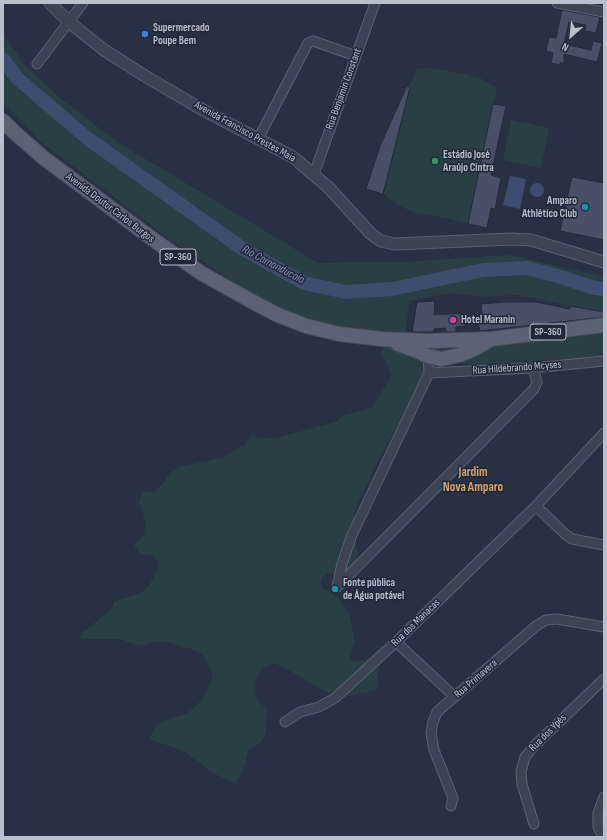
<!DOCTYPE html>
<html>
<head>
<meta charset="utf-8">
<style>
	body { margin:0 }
	#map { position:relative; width:607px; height:840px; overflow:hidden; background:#283144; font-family:"Sofia Sans Condensed",sans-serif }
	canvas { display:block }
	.frame { position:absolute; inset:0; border:4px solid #babfcd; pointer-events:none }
	.north { position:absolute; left:551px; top:16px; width:40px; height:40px; -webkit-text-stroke:3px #212839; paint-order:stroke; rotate:207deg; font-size:11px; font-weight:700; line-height:16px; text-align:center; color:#babfcd }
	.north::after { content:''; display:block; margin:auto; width:14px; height:18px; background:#babfcd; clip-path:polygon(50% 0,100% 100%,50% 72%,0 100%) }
</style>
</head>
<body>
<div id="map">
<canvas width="607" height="840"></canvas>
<div class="frame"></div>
<div class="north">N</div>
</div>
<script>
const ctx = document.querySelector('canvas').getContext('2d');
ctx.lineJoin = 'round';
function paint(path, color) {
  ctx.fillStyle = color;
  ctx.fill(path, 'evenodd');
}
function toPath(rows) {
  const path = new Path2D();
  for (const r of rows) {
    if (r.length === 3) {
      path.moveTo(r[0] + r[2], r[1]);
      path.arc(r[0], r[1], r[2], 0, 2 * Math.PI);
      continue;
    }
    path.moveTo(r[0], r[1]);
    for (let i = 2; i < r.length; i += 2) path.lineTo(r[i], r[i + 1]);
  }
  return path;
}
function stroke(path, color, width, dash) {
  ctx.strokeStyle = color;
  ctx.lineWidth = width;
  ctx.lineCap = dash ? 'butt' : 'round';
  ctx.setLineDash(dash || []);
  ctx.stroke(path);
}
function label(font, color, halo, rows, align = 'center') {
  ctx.font = font + ' "Sofia Sans Condensed",sans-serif';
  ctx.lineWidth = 3;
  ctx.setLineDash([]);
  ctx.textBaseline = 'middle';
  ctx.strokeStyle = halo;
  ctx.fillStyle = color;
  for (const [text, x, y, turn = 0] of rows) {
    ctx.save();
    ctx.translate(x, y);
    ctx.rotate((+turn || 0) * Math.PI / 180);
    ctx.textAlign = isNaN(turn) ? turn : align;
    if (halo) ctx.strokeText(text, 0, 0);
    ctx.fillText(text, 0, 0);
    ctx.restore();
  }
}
paint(toPath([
	[3,35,20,58,19,60,61,99,116,141,318,263,404,262,511,255,604,277,604,311,597,311,517,295,481,297,450,293,409,301,406,333,343,327,304,318,252,294,173,242,41,142,3,103],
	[430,68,463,74,482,79,497,88,493,104,506,106,491,175,501,178,495,209,491,208,487,228,446,218,416,213,402,207,383,194,366,189,380,146,402,96,412,81,416,69],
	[511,120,549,128,541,168,503,160],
	[604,324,604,356,571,363,543,360,524,365,488,368,452,360,430,365,415,395,408,405,374,469,354,513,354,537,359,560,356,572,352,580,345,575,328,573,321,579,321,587,340,600,349,614,355,641,350,658,352,662,368,659,382,645,387,646,377,676,379,687,373,691,337,698,285,668,274,663,263,668,256,678,255,689,258,701,267,709,266,733,260,743,249,749,242,773,235,783,213,773,184,751,149,739,155,728,163,721,174,717,186,714,195,707,203,698,213,676,208,665,202,654,191,649,168,642,156,641,144,645,133,644,121,639,85,639,80,638,81,634,112,609,114,602,140,593,149,586,155,575,159,564,152,555,140,554,134,544,143,537,146,524,143,513,139,502,143,491,154,492,163,484,169,474,179,467,225,457,234,450,245,445,251,435,259,438,276,438,336,422,344,415,362,411,373,407,391,376,387,363,380,353,384,346,403,344,452,350]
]), '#2a3f45');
paint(toPath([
	[510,176,526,179,520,209,503,205],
	[537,190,7]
]), '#3e4c6d');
stroke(toPath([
	[3,59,17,78,87,138,243,249,304,283,346,292,392,289,483,270,527,268,554,275,595,288,604,289]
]), '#3e4c6d', 14);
const building = toPath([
	[562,10,600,17,596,33,585,31,586,25,569,22,564,44,591,50,593,41,602,43,597,62,564,54,564,63,560,63,560,65,551,63,553,53,546,51,549,37,556,38,562,10],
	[407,86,410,87,383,194,366,189,380,146,407,86],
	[493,104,506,106,491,175,501,178,495,209,491,208,487,228,468,224,493,104],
	[572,177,604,183,604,240,560,231,572,177],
	[435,301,434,315,464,313,465,326,456,327,456,332,446,332,445,328,434,329,434,332,412,332,417,302,435,301],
	[505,302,536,302,570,309,570,306,598,311,604,311,604,317,480,331,478,323,483,322,481,304,505,302]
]);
paint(building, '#475066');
stroke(building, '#232a3b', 1);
const minor = toPath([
	[557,3,604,12],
	[37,64,83,3],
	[258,139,308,43,313,41,356,56],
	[314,174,375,3],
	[429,373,533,368,604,361],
	[536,506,565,534,572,539,604,545],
	[337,587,534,389,537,382,533,368],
	[337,587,342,564,352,535,429,373,428,352],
	[396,642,455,697],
	[285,722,300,712,319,707,335,698,396,642,536,506,604,433],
	[451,806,453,798,434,750,431,733,433,722,437,712,536,626,546,620,557,619,604,627],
	[534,824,522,784,521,772,525,757,534,746,604,679],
	[603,837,598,827,598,813,604,797]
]);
const tertiary = toPath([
	[50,3,69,22,104,50,145,76,203,110,293,157,329,188,371,234,381,241,395,244,512,239,531,240,604,262]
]);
const primary = toPath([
	[3,121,14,132,45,159,154,240,201,273,253,302,278,315,306,326,339,334,382,339,427,341,491,339,604,325],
	[398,344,420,352,428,356,441,359,459,355,474,349,490,340]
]);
stroke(minor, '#5b6171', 11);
stroke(tertiary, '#5b6171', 13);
stroke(primary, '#464c5d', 16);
stroke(minor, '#3c4353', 9);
stroke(tertiary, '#3c4353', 11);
stroke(primary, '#5a6273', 14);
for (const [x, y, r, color] of [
	[145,34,4,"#3f7fe0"],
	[435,161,4,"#2e9e5b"],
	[585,207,4,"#0f9aa8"],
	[453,320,4,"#d1479c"],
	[335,589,4,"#0f9aa8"]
]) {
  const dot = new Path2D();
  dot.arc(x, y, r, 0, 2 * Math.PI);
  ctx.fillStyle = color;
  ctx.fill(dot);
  stroke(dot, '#212839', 1.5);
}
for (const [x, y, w] of [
	[178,257,36],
	[548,332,36]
]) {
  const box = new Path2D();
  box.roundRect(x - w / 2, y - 8, w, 16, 3);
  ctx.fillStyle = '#212839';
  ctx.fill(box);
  stroke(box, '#babfcd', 1);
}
label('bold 10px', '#babfcd', null, [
	["SP-360",178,257],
	["SP-360",548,332]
]);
label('bold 11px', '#babfcd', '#212839', [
	["Supermercado",153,28],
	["Poupe Bem",153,41],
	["Estádio José",443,155],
	["Araújo Cintra",443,168],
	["Amparo",577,201,"right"],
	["Athlético Club",577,214,"right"],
	["Hotel Maranin",461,320],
	["Fonte pública",343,583],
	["de Água potável",343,596]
], 'left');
label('11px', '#babfcd', '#212839', [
	["Rua Benjamin Constant",344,89,-70],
	["Avenida Francisco Prestes Maia",245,132,29],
	["Avenida Doutor Carlos Burgos",110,208,37],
	["Rua Hildebrando Mcyses",517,368,-4],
	["Rua dos Manacas",416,623,-44],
	["Rua Primavera",476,679,-41],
	["Rua dos Ypês",548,733,-45]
]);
label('italic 12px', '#8291b3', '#212839', [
	["Rio Camanducaia",273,265,28]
]);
label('bold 13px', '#d6a66c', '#212839', [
	["Jardim",473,473],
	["Nova Amparo",473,488]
]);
</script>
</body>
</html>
